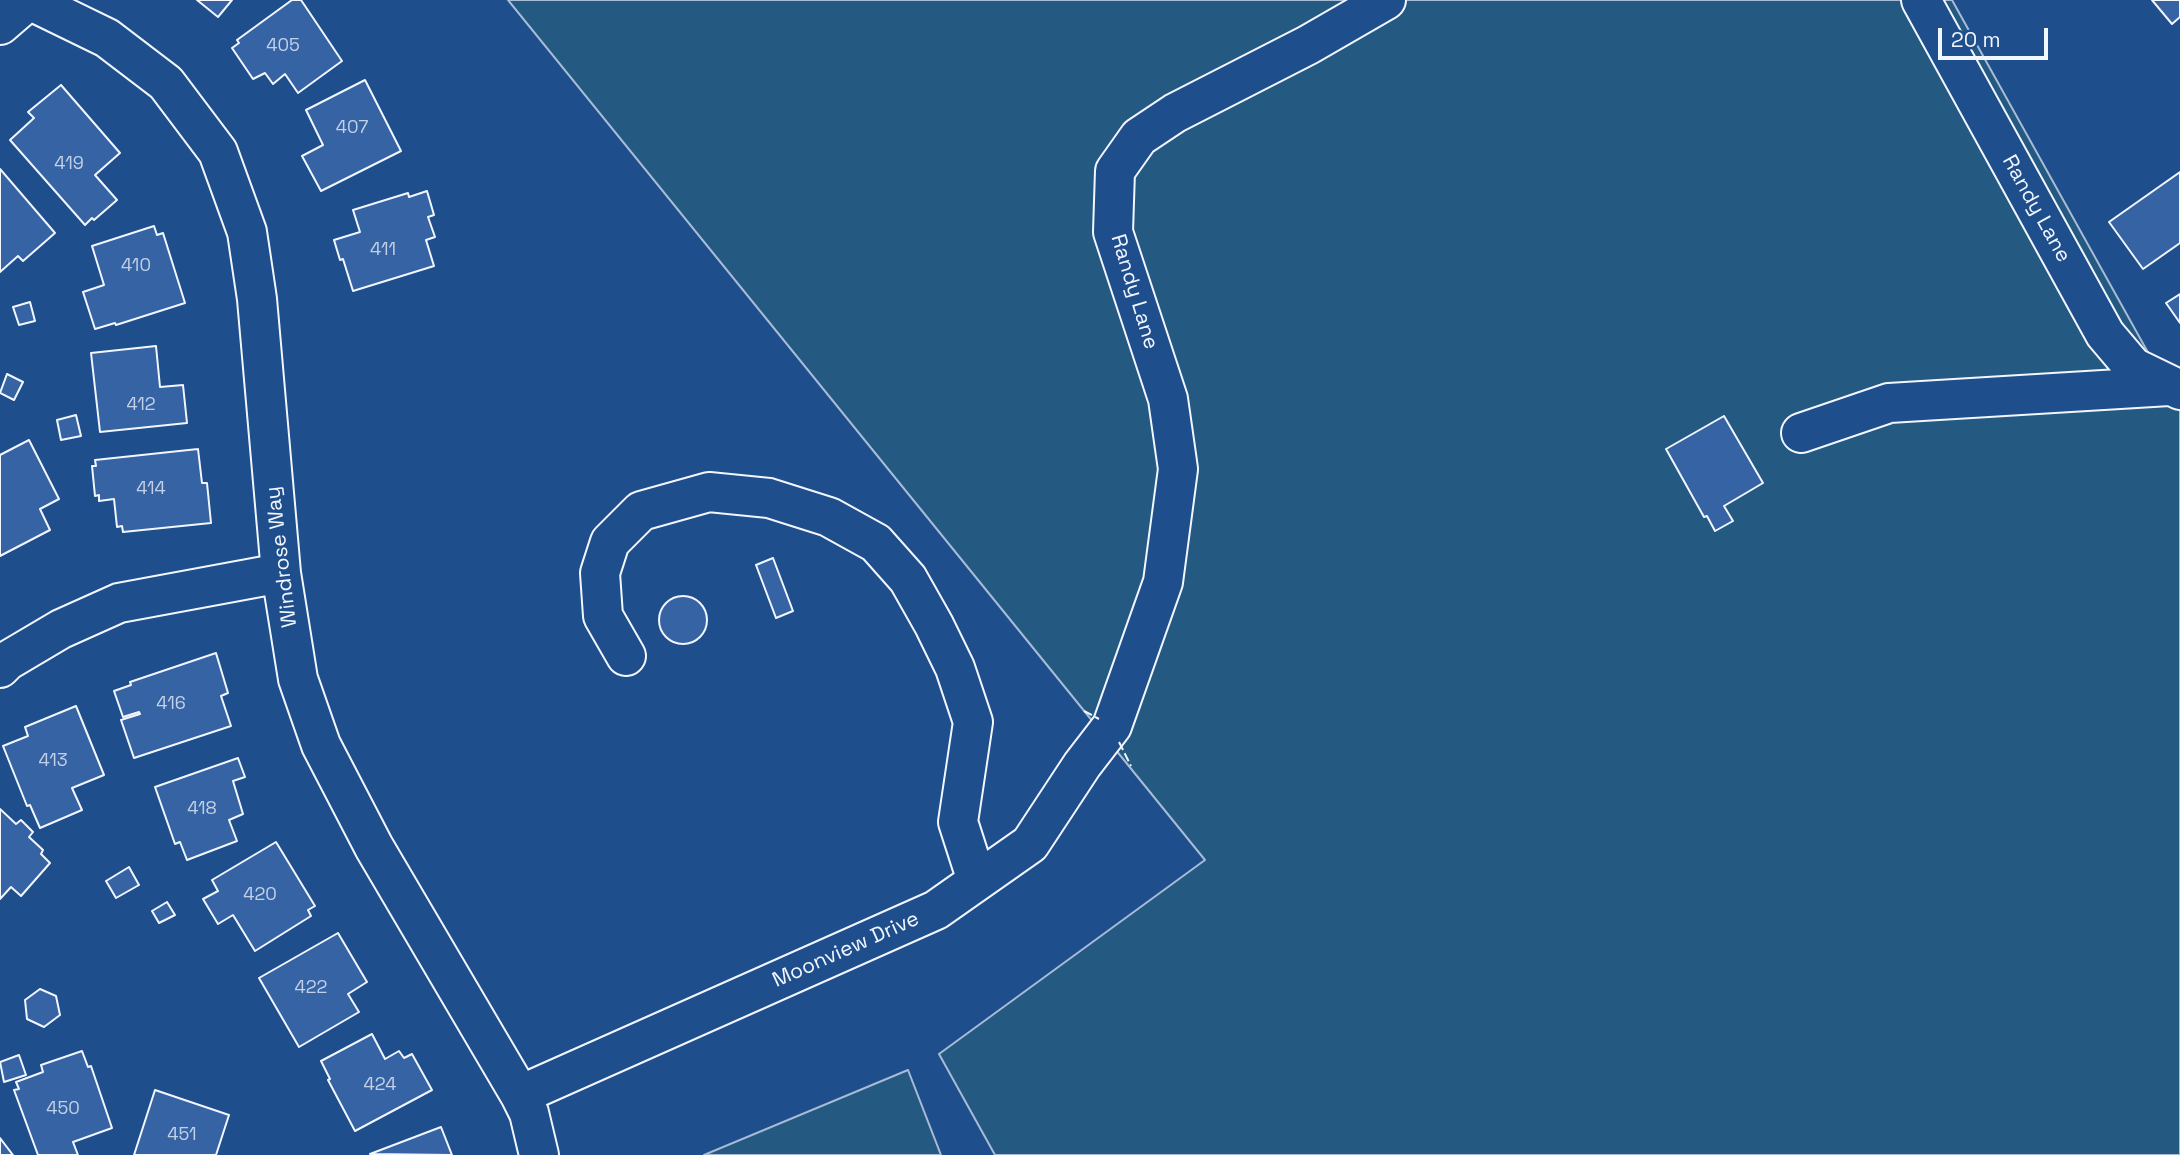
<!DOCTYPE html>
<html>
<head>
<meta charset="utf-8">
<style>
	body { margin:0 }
	#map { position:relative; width:2180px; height:1155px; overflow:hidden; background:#1f4e8c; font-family:"Space Grotesk",sans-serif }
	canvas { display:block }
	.scale { position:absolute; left:1938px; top:28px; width:110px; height:32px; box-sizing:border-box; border:4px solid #f2f6ff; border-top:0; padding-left:9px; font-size:21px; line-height:24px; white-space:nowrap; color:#f2f6ff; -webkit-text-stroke:5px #1f4e8c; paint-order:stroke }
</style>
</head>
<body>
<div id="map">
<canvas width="2180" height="1155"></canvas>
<div class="scale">20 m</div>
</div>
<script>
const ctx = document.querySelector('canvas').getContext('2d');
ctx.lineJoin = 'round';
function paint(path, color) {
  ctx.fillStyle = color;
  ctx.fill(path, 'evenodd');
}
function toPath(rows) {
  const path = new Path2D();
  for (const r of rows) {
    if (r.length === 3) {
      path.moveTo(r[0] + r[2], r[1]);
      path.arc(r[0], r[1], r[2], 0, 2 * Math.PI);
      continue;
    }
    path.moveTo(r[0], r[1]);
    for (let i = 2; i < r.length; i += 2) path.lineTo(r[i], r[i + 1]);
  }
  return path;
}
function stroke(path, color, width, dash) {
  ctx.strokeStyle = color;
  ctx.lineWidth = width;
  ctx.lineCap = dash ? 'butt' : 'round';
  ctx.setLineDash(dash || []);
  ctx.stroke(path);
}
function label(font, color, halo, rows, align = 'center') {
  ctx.font = font + ' "Space Grotesk",sans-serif';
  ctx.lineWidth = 5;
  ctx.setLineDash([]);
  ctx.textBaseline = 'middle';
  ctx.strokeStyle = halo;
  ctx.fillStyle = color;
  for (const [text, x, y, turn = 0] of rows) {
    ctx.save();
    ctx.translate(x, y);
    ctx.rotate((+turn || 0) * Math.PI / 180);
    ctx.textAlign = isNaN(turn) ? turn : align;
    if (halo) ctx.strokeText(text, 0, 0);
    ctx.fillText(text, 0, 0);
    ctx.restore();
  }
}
const green = toPath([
	[508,0,1952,0,2180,410,2180,1155,995,1155,939,1054,1205,860,508,0],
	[908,1070,941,1155,704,1155,908,1070]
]);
paint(green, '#245a82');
stroke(green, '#a8bbd7', 2);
const building = toPath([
	[197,0,232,0,218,17,197,0],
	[292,0,301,0,342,61,298,93,285,74,273,84,265,73,253,79,232,48,239,43,237,40,292,0],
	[2152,0,2180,0,2180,17,2172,24,2152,0],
	[365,80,401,151,321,191,302,156,323,145,306,110,365,80],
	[61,85,120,153,95,175,117,200,94,220,92,218,85,225,10,140,34,118,28,112,61,85],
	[0,169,55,233,23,261,18,256,0,272,0,169],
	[2180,172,2180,243,2143,269,2109,222,2180,172],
	[427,191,434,215,428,217,435,237,426,240,434,266,353,291,343,259,340,260,334,240,360,232,353,210,408,193,409,197,427,191],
	[154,226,157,235,163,233,185,303,116,325,115,323,95,329,83,292,104,285,92,246,154,226],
	[2180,294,2180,323,2166,303,2180,294],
	[30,302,35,321,19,325,13,307,30,302],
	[156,346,160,387,183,385,187,423,100,432,91,353,156,346],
	[7,374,23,382,14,400,0,393,7,374],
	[76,415,81,436,61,440,57,420,76,415],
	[1724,416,1763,483,1724,506,1733,521,1715,531,1707,516,1704,517,1666,449,1724,416],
	[29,440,59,499,40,509,50,530,0,556,0,455,29,440],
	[198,449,202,483,207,483,211,523,123,532,122,526,117,527,114,499,99,501,99,495,95,496,92,466,96,466,95,460,198,449],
	[773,558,793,611,776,618,756,565,773,558],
	[683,620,24],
	[216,653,228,693,221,696,231,726,134,758,121,720,140,714,139,712,123,717,114,691,131,685,130,682,216,653],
	[76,706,104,775,72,788,82,810,40,828,30,805,27,806,3,746,28,736,25,727,76,706],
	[238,758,245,777,233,781,243,814,229,820,237,841,187,860,180,842,175,844,155,787,238,758],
	[0,809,16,824,21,820,33,832,29,837,43,850,41,854,50,863,21,896,11,887,0,899,0,809],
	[276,842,315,906,308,910,311,916,255,951,233,915,218,924,203,899,218,891,212,880,276,842],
	[129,867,139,885,116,898,106,881,129,867],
	[167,902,175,915,159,923,152,911,167,902],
	[338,933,367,982,348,994,359,1012,299,1047,259,978,338,933],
	[40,989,56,996,60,1015,44,1027,27,1019,25,1000,40,989],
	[372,1034,385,1059,399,1051,404,1058,412,1054,432,1090,355,1131,328,1080,330,1079,321,1061,372,1034],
	[82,1051,88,1067,91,1066,112,1128,73,1142,78,1155,38,1155,14,1090,19,1089,16,1082,43,1072,41,1065,82,1051],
	[19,1055,26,1075,4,1082,0,1062,19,1055],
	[155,1090,229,1115,216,1155,134,1155,155,1090],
	[441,1127,452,1155,370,1154,441,1127],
	[0,1138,13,1155,0,1155,0,1138]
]);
paint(building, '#3563a3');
stroke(building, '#f2f6ff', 2);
const minor = toPath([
	[29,0,107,38,166,83,218,152,247,232,257,299,281,573,298,679,321,745,374,847,520,1095,529,1113,539,1155],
	[1921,0,2105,334,2133,367,2180,390],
	[0,25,29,0],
	[1801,433,1889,403,2169,386],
	[626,656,603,616,600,573,610,542,641,511,709,492,769,498,829,517,876,543,908,579,934,625,955,668,973,722,958,822,977,881],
	[0,668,7,661,61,629,119,603,281,573],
	[520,1095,936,910,1030,844,1082,765,1112,726,1163,582,1178,469,1168,399,1113,232,1115,171,1139,137,1175,113,1308,45,1386,0]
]);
stroke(minor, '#f2f6ff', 42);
stroke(minor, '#1f4e8c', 38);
stroke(toPath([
	[1084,711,1099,719],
	[1119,742,1131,766]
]), '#f2f6ff', 2, [9, 3.5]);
label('18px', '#c3d1e8', null, [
	["405",283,46],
	["407",352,128],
	["419",69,164],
	["411",383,250],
	["410",136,266],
	["412",141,405],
	["414",151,489],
	["416",171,704],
	["413",53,761],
	["418",202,809],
	["420",260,895],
	["422",311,988],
	["424",380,1085],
	["450",63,1109],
	["451",182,1135]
]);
label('21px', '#f2f6ff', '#1f4e8c', [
	["Randy Lane",2036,209,61],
	["Randy Lane",1134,292,73],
	["Windrose Way",282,557,-97],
	["Moonview Drive",846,950,-24]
]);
</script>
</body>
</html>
